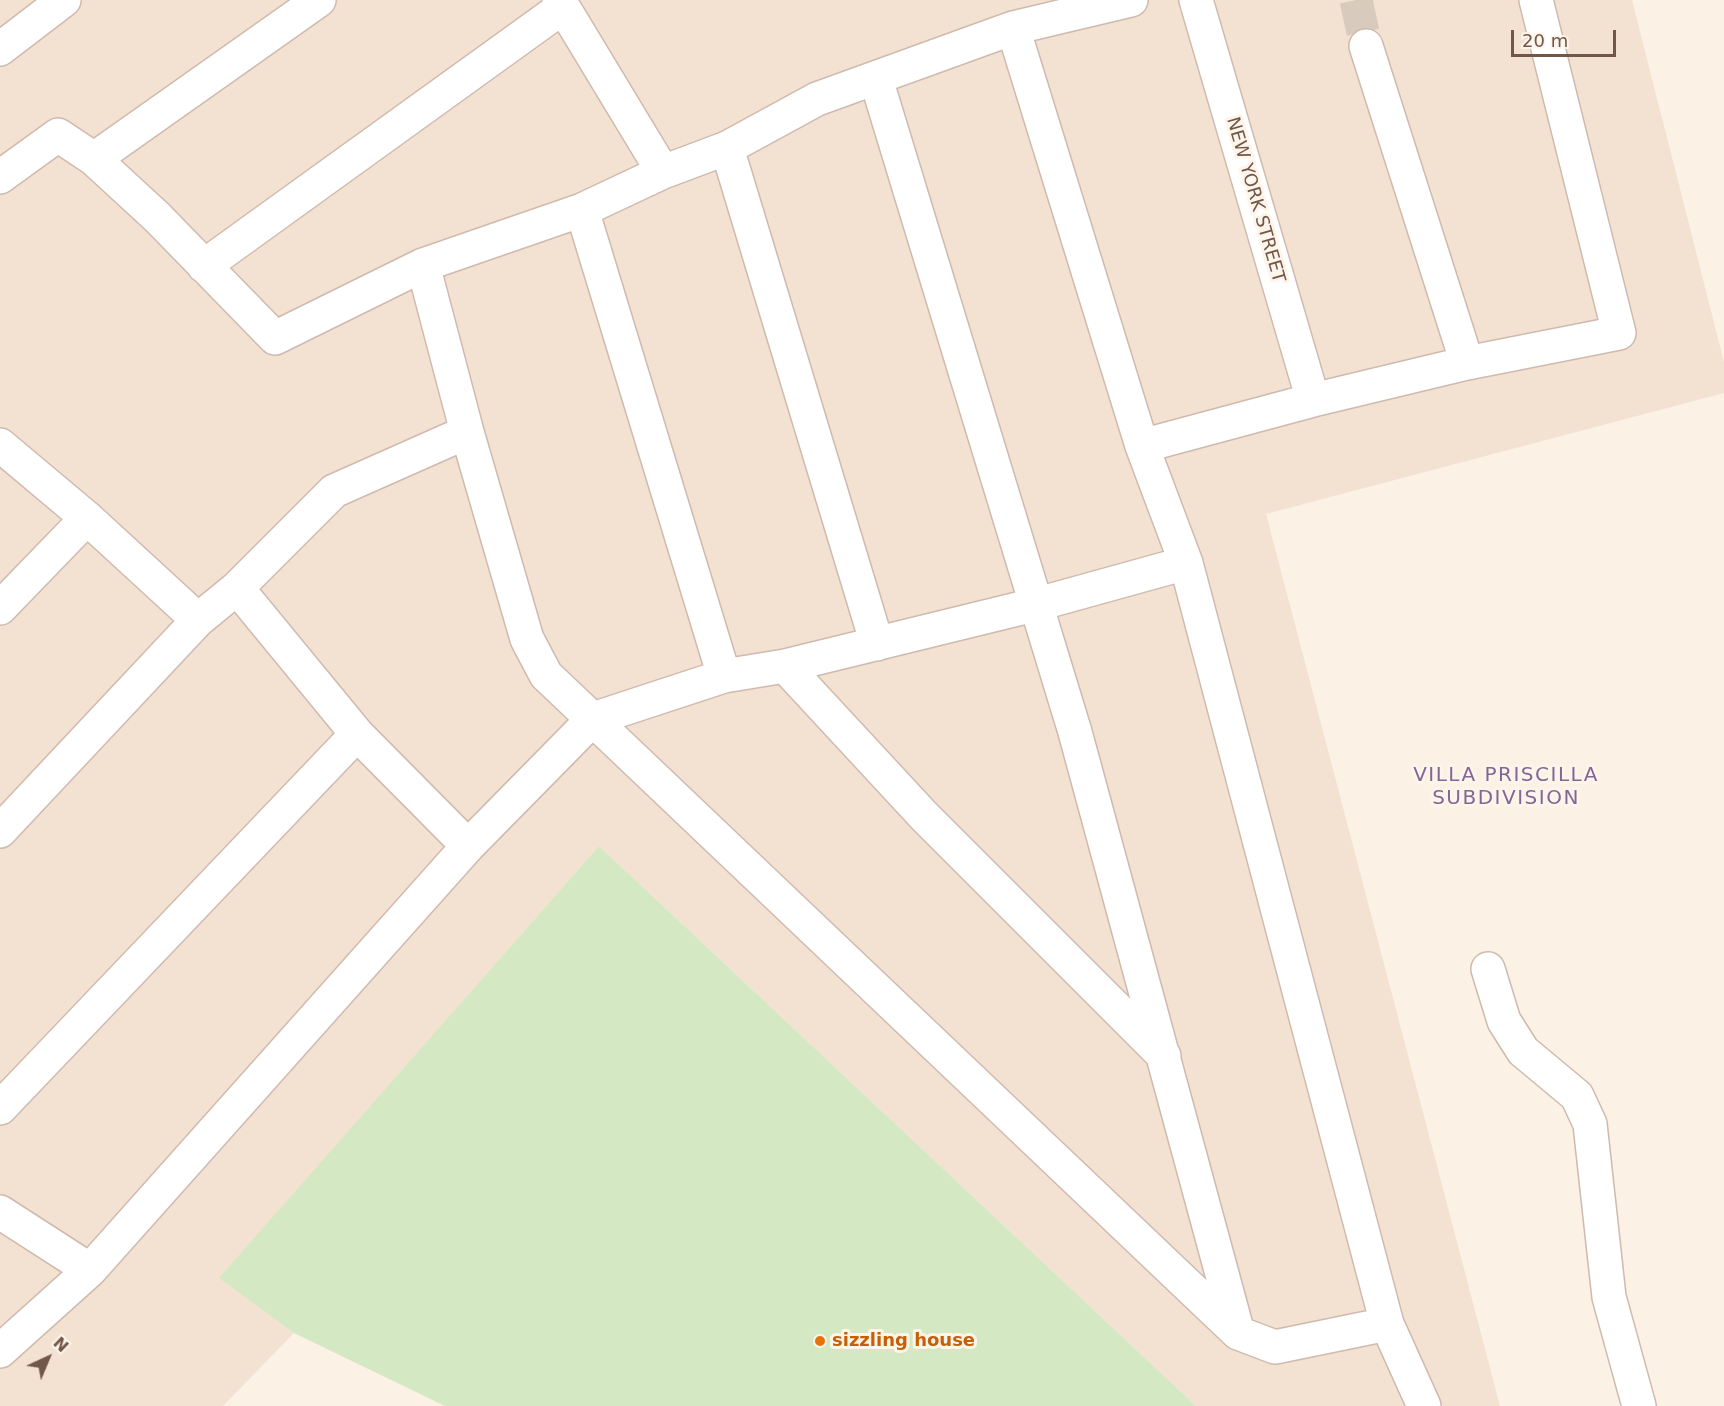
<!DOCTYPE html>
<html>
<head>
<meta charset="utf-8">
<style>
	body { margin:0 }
	#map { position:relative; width:1724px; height:1406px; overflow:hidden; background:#fbf1e4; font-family:"DejaVu Sans",sans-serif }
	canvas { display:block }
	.north { position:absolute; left:18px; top:1328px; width:60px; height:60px; -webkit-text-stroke:4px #fef5ea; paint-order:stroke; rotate:44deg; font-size:16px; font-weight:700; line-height:24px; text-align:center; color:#73564a }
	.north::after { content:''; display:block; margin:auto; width:21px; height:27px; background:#73564a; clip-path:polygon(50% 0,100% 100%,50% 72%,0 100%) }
	.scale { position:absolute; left:1511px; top:30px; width:105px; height:27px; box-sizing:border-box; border:3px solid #73564a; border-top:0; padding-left:8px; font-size:18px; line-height:21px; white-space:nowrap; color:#73564a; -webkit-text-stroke:4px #fef5ea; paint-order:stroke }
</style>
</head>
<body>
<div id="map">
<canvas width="1724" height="1406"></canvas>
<div class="north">N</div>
<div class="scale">20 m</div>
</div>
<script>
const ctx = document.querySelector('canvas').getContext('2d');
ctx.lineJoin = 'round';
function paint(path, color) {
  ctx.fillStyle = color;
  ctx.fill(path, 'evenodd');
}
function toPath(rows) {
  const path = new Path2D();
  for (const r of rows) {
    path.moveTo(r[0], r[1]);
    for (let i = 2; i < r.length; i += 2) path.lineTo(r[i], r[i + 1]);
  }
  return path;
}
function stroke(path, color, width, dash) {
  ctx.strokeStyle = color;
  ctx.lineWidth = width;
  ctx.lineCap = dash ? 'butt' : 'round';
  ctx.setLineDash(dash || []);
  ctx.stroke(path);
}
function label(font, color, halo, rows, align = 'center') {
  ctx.font = font + ' "DejaVu Sans",sans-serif';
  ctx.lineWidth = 6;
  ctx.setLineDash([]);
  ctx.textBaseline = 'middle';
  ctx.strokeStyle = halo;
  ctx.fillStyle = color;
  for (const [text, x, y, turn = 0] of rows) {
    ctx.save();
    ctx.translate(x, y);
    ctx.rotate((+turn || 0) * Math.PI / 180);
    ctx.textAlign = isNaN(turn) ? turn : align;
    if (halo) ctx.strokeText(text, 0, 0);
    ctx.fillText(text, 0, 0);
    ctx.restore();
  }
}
paint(toPath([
	[0,0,1632,0,1724,362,1724,393,1266,514,1500,1406,1196,1406,599,846,220,1278,294,1333,223,1406,0,1406]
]), '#f3e2d2');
paint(toPath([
	[599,846,1196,1406,445,1406,294,1333,219,1278]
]), '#d4e8c3');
stroke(toPath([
	[1356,0,1366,46]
]), '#d9cabe', 33, [33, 16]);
const minor = toPath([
	[559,0,663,172],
	[1196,0,1313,400],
	[1013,28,1142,446,1186,563,1387,1324,1424,1406],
	[1366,46,1467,363],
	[0,49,64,0],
	[876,79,1075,732,1238,1333],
	[727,148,877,644],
	[94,159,319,0],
	[0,177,58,135,94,159,157,217,275,338,423,265,582,210,663,172,727,148,817,99,1013,28,1131,0],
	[582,210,724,676],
	[423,265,467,432,527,639,546,675,1238,1333,1275,1347,1387,1324],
	[204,266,563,7],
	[0,445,87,518,198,620],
	[1142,446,1313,400,1467,363,1619,333,1536,0],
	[237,588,357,734],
	[0,608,87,518],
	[785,666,924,816,1164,1056],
	[0,831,198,620,237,588,334,491,467,432],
	[1488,969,1504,1021,1523,1051,1577,1096,1590,1124,1609,1297,1639,1406],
	[0,1108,357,734,468,846],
	[0,1212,90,1270],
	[0,1351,90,1270,468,846,593,719,724,676,785,666,1038,604,1186,563]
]);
stroke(minor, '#cfbaae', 36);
stroke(minor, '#fff', 33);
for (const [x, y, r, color] of [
	[820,1341,6,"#e8710a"]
]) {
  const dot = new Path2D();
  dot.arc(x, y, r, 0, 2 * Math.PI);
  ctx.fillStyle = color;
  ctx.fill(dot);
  stroke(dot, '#fef5ea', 2);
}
label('18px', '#73564a', '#fef5ea', [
	["NEW YORK STREET",1255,200,74]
]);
label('bold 18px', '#c56008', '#fef5ea', [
	["sizzling house",832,1341]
], 'left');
ctx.letterSpacing = '1.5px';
label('20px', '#836696', '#fef5ea', [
	["VILLA PRISCILLA",1506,776],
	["SUBDIVISION",1506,799]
]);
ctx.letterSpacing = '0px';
</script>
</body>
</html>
